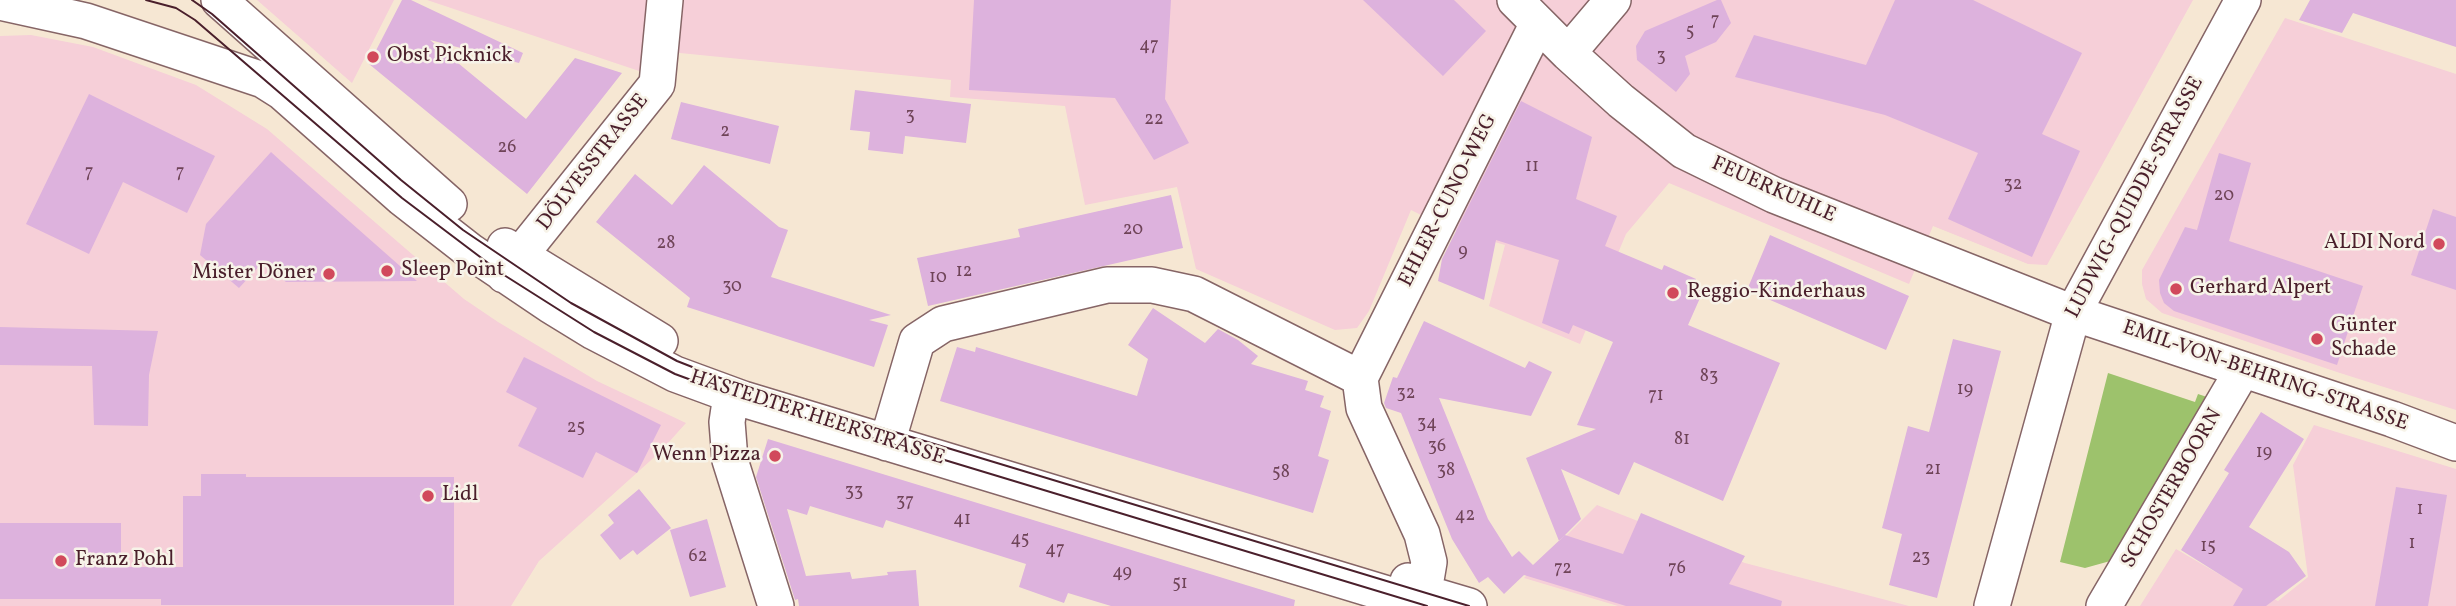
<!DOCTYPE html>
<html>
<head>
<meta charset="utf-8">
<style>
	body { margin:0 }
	canvas { display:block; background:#f6e7d3 }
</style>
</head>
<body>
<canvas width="2456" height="606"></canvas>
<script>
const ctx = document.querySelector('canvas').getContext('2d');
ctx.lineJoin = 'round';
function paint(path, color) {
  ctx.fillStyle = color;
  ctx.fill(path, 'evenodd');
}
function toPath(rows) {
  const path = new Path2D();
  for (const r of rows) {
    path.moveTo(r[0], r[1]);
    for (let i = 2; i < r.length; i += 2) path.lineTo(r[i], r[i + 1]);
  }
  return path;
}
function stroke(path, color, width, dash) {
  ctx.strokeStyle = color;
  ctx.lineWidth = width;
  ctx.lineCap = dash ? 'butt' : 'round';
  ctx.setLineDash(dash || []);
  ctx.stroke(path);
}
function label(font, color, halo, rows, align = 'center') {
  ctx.font = font + ' Vollkorn,serif';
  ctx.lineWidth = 5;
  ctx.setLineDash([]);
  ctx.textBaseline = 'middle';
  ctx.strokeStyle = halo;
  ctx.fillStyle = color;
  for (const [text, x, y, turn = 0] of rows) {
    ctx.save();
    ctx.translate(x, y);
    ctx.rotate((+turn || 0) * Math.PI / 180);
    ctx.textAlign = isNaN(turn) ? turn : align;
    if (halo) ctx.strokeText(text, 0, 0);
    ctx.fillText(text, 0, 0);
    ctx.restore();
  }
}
paint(toPath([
	[257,0,394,0,352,83],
	[427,0,2193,0,2047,265,2028,264,1933,226,1909,284,1669,183,1626,234,1580,344,1489,306,1505,245,1447,228,1411,210,1369,311,1357,328,1335,330,1196,269,1177,187,1085,205,1065,106,950,97,951,80,670,52,666,80],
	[2285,18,2456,74,2456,410,2337,372,2162,313,2146,299,2142,284,2142,270],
	[31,35,93,47,196,85,267,129,464,299,498,322,597,381,686,423,660,452,539,561,511,606,0,606,0,36],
	[2314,425,2456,469,2456,606,2140,606,2176,549,2241,587,2244,584,2278,601,2308,577,2293,465],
	[1597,505,1745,563,1909,606,1618,606,1524,578]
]), '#f6cfd8');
paint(toPath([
	[2108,373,2195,402,2198,394,2219,401,2121,558,2085,568,2060,562]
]), '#9dc26c');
paint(toPath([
	[402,0,411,0,523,53,519,63,430,40,526,119,575,58,622,73,527,194,369,64],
	[974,0,1171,0,1165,99,1189,143,1154,160,1115,98,969,90],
	[1363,0,1454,0,1486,31,1443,76],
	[1717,0,1721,0,1731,23,1716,42,1685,56,1690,74,1676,92,1637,60,1636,46,1645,31],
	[1895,0,1973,0,2082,53,2042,134,2080,151,2032,257,1948,219,1978,153,1885,115,1735,77,1754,35,1866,65],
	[2310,0,2456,0,2456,47,2353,13,2342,33,2299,20],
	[855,90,971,104,966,143,905,136,903,154,868,150,870,132,850,130],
	[89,94,215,156,187,213,123,182,89,254,26,224],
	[1521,101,1592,137,1576,199,1617,216,1605,246,1662,270,1664,265,1696,279,1694,284,1704,289,1688,325,1780,363,1723,501,1634,462,1619,495,1561,469,1581,519,1559,541,1526,458,1596,429,1577,425,1613,342,1573,325,1569,334,1542,323,1559,260,1496,240,1484,300,1438,281,1442,259],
	[681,102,779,126,770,164,671,139],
	[271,152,282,162,417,281,286,282,262,263,239,288,200,255,206,224],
	[2219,153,2251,163,2229,241,2363,286,2337,365,2174,311,2164,303,2160,293,2159,280,2185,227,2197,230],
	[704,165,779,227,788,230,771,277,891,315,869,320,888,325,874,367,687,307,690,298,596,222,635,174,672,205],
	[1171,195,1183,248,928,306,917,258,1020,237,1018,229],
	[2433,209,2456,217,2456,290,2411,275],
	[1770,235,1909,296,1886,350,1747,290],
	[1153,308,1205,343,1218,329,1238,340,1258,356,1251,364,1308,381,1305,390,1324,396,1320,407,1331,411,1318,456,1329,460,1313,513,940,401,957,347,975,352,976,347,1137,396,1148,359,1128,345],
	[1424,321,1525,368,1529,361,1552,372,1531,416,1439,398,1488,519,1512,557,1519,551,1533,565,1565,535,1623,554,1641,513,1745,556,1729,584,1782,601,1781,606,1626,606,1524,575,1504,594,1488,577,1479,583,1452,539,1401,413,1386,408,1384,403,1393,377,1397,378],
	[0,327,158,331,149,375,148,426,94,425,92,366,0,365],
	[1953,339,2001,351,1937,598,1889,585,1902,534,1882,528,1908,426,1929,432],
	[524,357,661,425,637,473,596,452,583,478,518,446,537,408,506,392],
	[2261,412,2304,439,2249,527,2289,552,2306,576,2266,606,2233,606,2243,589,2181,550,2229,473,2224,470],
	[768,439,1295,600,1294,606,1111,606,1068,593,1064,603,1019,587,1026,564,886,520,883,528,810,506,807,515,787,509,806,576,850,572,852,579,888,575,887,572,916,570,919,606,799,606,798,599,795,600,756,477],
	[201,474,246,474,246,477,454,477,454,605,161,605,161,599,0,599,0,523,121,523,121,567,183,567,183,496,201,496],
	[2396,487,2447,495,2428,606,2375,606],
	[639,489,671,528,637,555,633,550,620,560,600,535,614,523,608,515],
	[707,519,726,587,690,597,670,530]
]), '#ddb2dd');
const minor = toPath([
	[219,0,449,204],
	[1515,0,1568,53,1621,101,1684,151,1774,195,2073,313,2392,419,2456,443],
	[0,2,86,21,263,80,282,92,402,198,470,251,550,305,594,332,675,374,743,399,1427,606],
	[1568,53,1613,0],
	[505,246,660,341],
	[504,275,657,84,665,0],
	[1360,378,1538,23],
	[1360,378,1364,408,1422,534,1429,562,1422,604],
	[731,395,727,422,730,460,776,606],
	[887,443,917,341,943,324,1107,285,1152,285,1194,294,1360,378],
	[1408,581,1425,593,1469,606],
	[1992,606,2073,313,2243,0],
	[2104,606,2242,371]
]);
stroke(minor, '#866566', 38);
stroke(minor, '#fff', 35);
stroke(toPath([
	[146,0,176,8,195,20,402,198,504,275,594,332,675,374,743,399,1427,606],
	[192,0,212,14,401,180,463,230,571,303,677,361,733,383,1469,606]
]), '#4a1f2b', 2);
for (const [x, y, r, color] of [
	[373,57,7,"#d1495b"],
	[2439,244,7,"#d1495b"],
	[387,271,7,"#d1495b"],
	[329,274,7,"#d1495b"],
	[2176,289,7,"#d1495b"],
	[1673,293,7,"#d1495b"],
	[2317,339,7,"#d1495b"],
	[775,456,7,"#d1495b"],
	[428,496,7,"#d1495b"],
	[61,561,7,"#d1495b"]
]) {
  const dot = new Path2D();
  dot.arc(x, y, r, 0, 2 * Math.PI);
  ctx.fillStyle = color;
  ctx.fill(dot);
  stroke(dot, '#f7f3e8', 2.5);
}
label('18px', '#6f4458', null, [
	["7",1715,22],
	["5",1690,33],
	["47",1149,47],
	["3",1661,58],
	["3",910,117],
	["22",1154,121],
	["2",725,133],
	["26",507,149],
	["11",1532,168],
	["7",89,174],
	["7",180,174],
	["32",2013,186],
	["20",2224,197],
	["20",1133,231],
	["28",666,245],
	["9",1463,253],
	["12",964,273],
	["10",938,279],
	["30",732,288],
	["83",1709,378],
	["19",1965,391],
	["32",1406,395],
	["71",1656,397],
	["34",1427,425],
	["25",576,429],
	["81",1682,441],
	["36",1437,448],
	["19",2264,454],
	["21",1933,471],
	["38",1446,472],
	["58",1281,474],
	["33",854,493],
	["37",905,503],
	["1",2420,511],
	["42",1465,517],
	["41",962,521],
	["45",1020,541],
	["1",2412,545],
	["15",2208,548],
	["47",1055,551],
	["62",698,558],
	["23",1921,559],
	["72",1563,570],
	["76",1677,570],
	["49",1122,574],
	["51",1180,585]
]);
label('21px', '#4a1f2b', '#f7f3e8', [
	["Obst Picknick",387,57],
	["ALDI Nord",2425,244,"right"],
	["Sleep Point",401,271],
	["Mister Döner",315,274,"right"],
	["Gerhard Alpert",2190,289],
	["Reggio-Kinderhaus",1687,293],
	["Günter",2331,327],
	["Schade",2331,351],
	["Wenn Pizza",761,456,"right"],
	["Lidl",442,496],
	["Franz Pohl",75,561]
], 'left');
label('21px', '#4a1f2b', '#f7f3e8', [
	["DÖLVESSTRASSE",594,163,-52],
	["FEUERKUHLE",1773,191,24],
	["LUDWIG-QUIDDE-STRASSE",2136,198,-62],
	["EHLER-CUNO-WEG",1449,201,-63],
	["EMIL-VON-BEHRING-STRASSE",2265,377,19],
	["HASTEDTER HEERSTRASSE",817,419,18],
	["SCHOSTERBOORN",2173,489,-60]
]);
</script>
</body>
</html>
